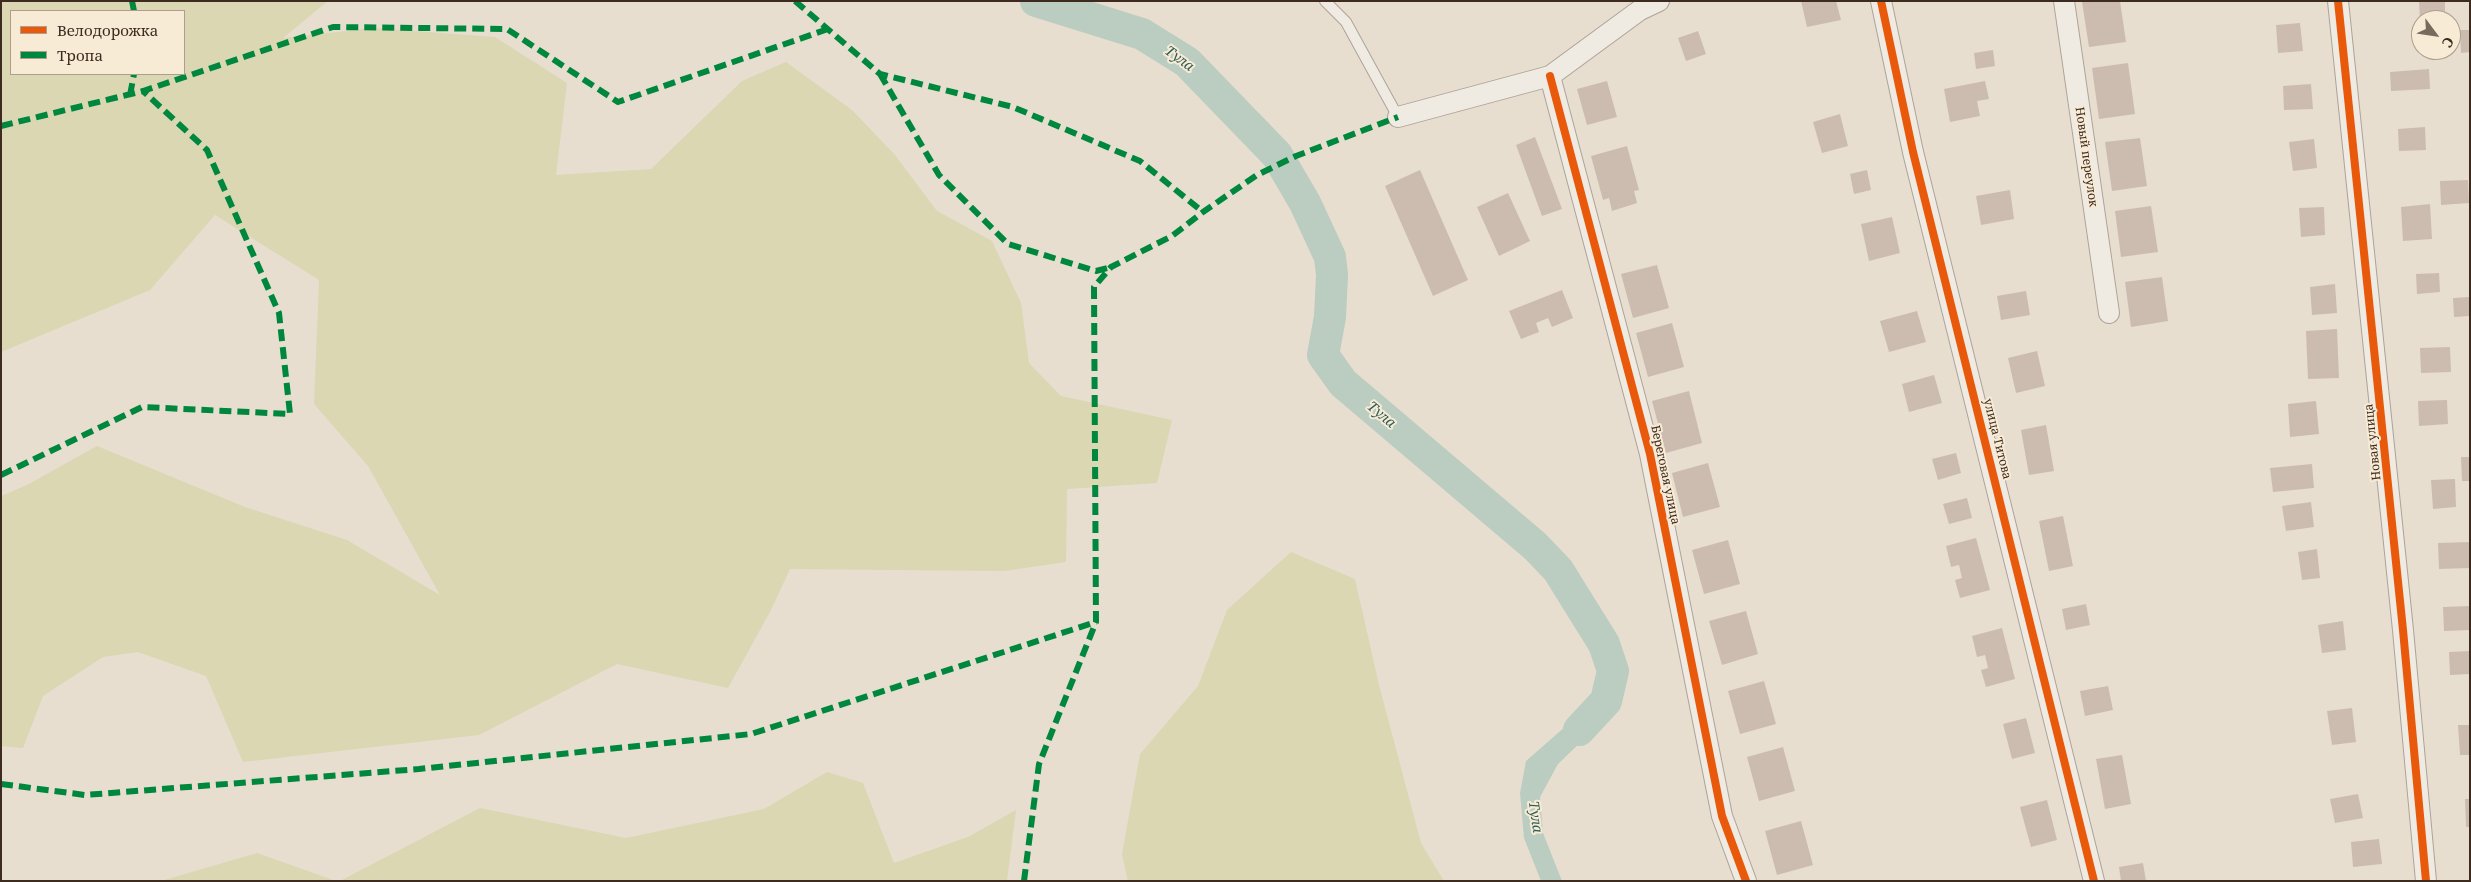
<!DOCTYPE html>
<html>
<head>
<meta charset="utf-8">
<style>
	body { margin:0 }
	#map { position:relative; width:2471px; height:882px; overflow:hidden; background:#e7ded0; font-family:"Noto Serif",serif }
	canvas { display:block }
	.frame { position:absolute; inset:0; border:2px solid #3e2b1f; pointer-events:none }
	.legend { position:absolute; left:10px; top:10px; width:175px; height:65px; box-sizing:border-box; background:#f8ebd6; border:1px solid #ae9e8d; margin:0; padding:6px 9px; list-style:none; font-size:15px; color:#3e2b1f }
	.legend li { display:flex; align-items:center; gap:10px; height:25px }
	.legend b { width:25px; border:1px solid #ae9e8d }
	.north { position:absolute; left:2411px; top:10px; width:50px; height:50px; box-sizing:border-box; background:#f8ebd6; border:1px solid #ae9e8d; border-radius:50%; rotate:121deg; font-size:14px; font-weight:700; line-height:20px; text-align:center; color:#3e2b1f }
	.north::after { content:''; display:block; margin:auto; width:18px; height:22px; background:#796a5d; clip-path:polygon(50% 0,100% 100%,50% 72%,0 100%) }
</style>
</head>
<body>
<div id="map">
<canvas width="2471" height="882"></canvas>
<div class="frame"></div>
<ul class="legend">
<li><b style="height:6px;background:#e8590c"></b>Велодорожка</li>
<li><b style="height:6px;background:#00873e"></b>Тропа</li>
</ul>
<div class="north">С</div>
</div>
<script>
const ctx = document.querySelector('canvas').getContext('2d');
ctx.lineJoin = 'round';
function paint(path, color) {
  ctx.fillStyle = color;
  ctx.fill(path, 'evenodd');
}
function toPath(rows) {
  const path = new Path2D();
  for (const r of rows) {
    path.moveTo(r[0], r[1]);
    for (let i = 2; i < r.length; i += 2) path.lineTo(r[i], r[i + 1]);
  }
  return path;
}
function stroke(path, color, width, dash) {
  ctx.strokeStyle = color;
  ctx.lineWidth = width;
  ctx.lineCap = dash ? 'butt' : 'round';
  ctx.setLineDash(dash || []);
  ctx.stroke(path);
}
function label(font, color, halo, rows, align = 'center') {
  ctx.font = font + ' "Noto Serif",serif';
  ctx.lineWidth = 4;
  ctx.setLineDash([]);
  ctx.textBaseline = 'middle';
  ctx.strokeStyle = halo;
  ctx.fillStyle = color;
  for (const [text, x, y, turn = 0] of rows) {
    ctx.save();
    ctx.translate(x, y);
    ctx.rotate((+turn || 0) * Math.PI / 180);
    ctx.textAlign = isNaN(turn) ? turn : align;
    if (halo) ctx.strokeText(text, 0, 0);
    ctx.fillText(text, 0, 0);
    ctx.restore();
  }
}
paint(toPath([
	[1,1,328,1,283,38,373,28,495,37,567,83,556,175,651,169,742,81,786,62,852,110,895,155,937,211,992,241,1021,303,1029,363,1061,396,1172,420,1157,483,1067,489,1066,562,1004,571,790,569,771,610,728,688,617,664,479,735,243,762,206,676,138,652,103,657,43,696,23,748,1,746,1,496,27,485,97,446,245,507,347,540,440,595,368,466,314,404,319,280,215,215,150,290,1,352],
	[11,11,184,11,184,74,11,74],
	[1291,552,1355,579,1379,685,1421,843,1444,881,1128,881,1122,854,1140,754,1198,686,1227,610],
	[827,772,863,783,894,863,968,837,1016,810,1007,881,340,881,480,808,626,838,764,809],
	[257,853,336,881,161,881]
]), '#dad7b2');
paint(toPath([
	[1597,694,1616,698,1614,710,1558,764,1540,797,1543,833,1562,881,1541,881,1524,838,1520,793,1526,761,1582,712]
]), '#bbccc1');
stroke(toPath([
	[1036,1,1142,34,1187,62,1277,155,1305,203,1330,257,1332,275,1330,317,1323,355,1343,383,1535,546,1558,570,1604,644,1613,671,1606,701,1579,730]
]), '#bbccc1', 32);
paint(toPath([
	[1801,1,1836,1,1841,20,1807,27],
	[2120,1,2126,42,2089,47,2082,2],
	[2419,1,2445,1,2445,19,2420,20],
	[2300,23,2303,51,2278,53,2276,25],
	[2460,30,2470,30,2470,52,2461,53],
	[1698,31,1706,54,1686,61,1678,38],
	[1993,50,1995,66,1976,69,1974,53],
	[2128,63,2135,114,2099,119,2092,68],
	[2429,69,2430,89,2391,91,2390,72],
	[1607,81,1617,117,1587,125,1577,89],
	[1985,81,1989,99,1977,101,1980,116,1950,122,1944,89],
	[2311,84,2313,109,2284,110,2283,86],
	[1840,114,1848,146,1822,153,1813,122],
	[2425,127,2426,150,2399,151,2398,129],
	[1535,137,1562,209,1542,216,1516,145],
	[2140,138,2147,186,2112,191,2105,142],
	[2314,139,2317,168,2293,171,2289,142],
	[1627,146,1639,190,1634,191,1637,203,1612,211,1609,198,1603,200,1591,156],
	[1420,170,1468,280,1433,296,1385,186],
	[1867,170,1871,190,1854,194,1850,174],
	[2468,180,2469,203,2441,205,2440,181],
	[2010,190,2014,219,1981,225,1976,196],
	[1508,193,1530,241,1499,256,1477,207],
	[2430,204,2432,239,2403,241,2401,207],
	[2151,206,2158,252,2121,257,2115,211],
	[2324,207,2325,235,2301,237,2299,208],
	[1892,217,1900,253,1869,261,1861,224],
	[1657,265,1669,308,1633,318,1621,274],
	[2439,273,2440,292,2417,294,2416,274],
	[2162,277,2168,321,2131,327,2125,282],
	[2335,284,2337,313,2312,315,2310,287],
	[1562,290,1573,318,1552,327,1548,318,1536,323,1539,332,1521,339,1509,311],
	[2026,291,2030,315,2001,320,1997,296],
	[2470,297,2470,316,2454,317,2453,298],
	[1917,311,1926,342,1889,352,1880,321],
	[1672,323,1684,367,1648,377,1636,333],
	[2337,329,2339,378,2308,379,2306,331],
	[2450,347,2451,372,2421,373,2420,348],
	[2037,351,2045,386,2016,393,2008,358],
	[1934,375,1942,403,1909,412,1902,384],
	[1689,391,1702,443,1666,453,1652,401],
	[2447,400,2448,424,2419,426,2418,401],
	[2316,401,2319,434,2290,437,2288,404],
	[2046,425,2054,471,2029,475,2021,430],
	[1956,453,1961,473,1938,480,1932,459],
	[2461,457,2470,457,2470,481,2462,481],
	[1708,463,1720,507,1683,517,1672,473],
	[2312,464,2314,488,2273,492,2270,468],
	[2455,479,2456,507,2433,509,2431,480],
	[1967,498,1972,518,1949,524,1943,504],
	[2311,502,2314,527,2286,531,2282,506],
	[2063,516,2073,566,2049,571,2039,521],
	[1976,538,1990,590,1960,598,1955,580,1962,578,1959,565,1951,567,1946,546],
	[1728,540,1740,584,1704,594,1692,550],
	[2470,542,2470,568,2439,569,2438,543],
	[2317,549,2320,578,2302,580,2298,552],
	[2086,604,2090,625,2066,630,2062,609],
	[2470,606,2470,630,2444,631,2443,607],
	[1746,611,1758,654,1722,665,1709,621],
	[2343,621,2346,650,2322,653,2318,625],
	[2002,628,2015,679,1986,687,1981,670,1988,668,1985,655,1977,657,1972,636],
	[2470,651,2470,674,2450,675,2449,652],
	[1764,681,1776,724,1740,734,1728,691],
	[2108,686,2113,710,2085,716,2080,691],
	[2352,708,2356,742,2332,745,2327,711],
	[2026,718,2035,753,2012,759,2003,724],
	[2458,725,2470,725,2470,755,2460,755],
	[1783,747,1795,791,1759,801,1747,757],
	[2122,755,2131,804,2105,809,2096,759],
	[2358,794,2363,818,2335,823,2330,799],
	[2465,799,2470,799,2470,827,2466,827],
	[2047,800,2057,840,2031,847,2020,807],
	[1801,821,1813,865,1777,875,1765,831],
	[2379,839,2382,864,2353,867,2351,842],
	[2143,863,2146,881,2121,881,2119,867]
]), '#ccbcb0');
const service = toPath([
	[1325,1,1346,22,1398,117]
]);
const minor = toPath([
	[1881,1,1913,152,2094,881],
	[2064,1,2109,313],
	[2338,1,2403,630,2426,881],
	[1550,76,1650,454,1722,816,1746,881],
	[1398,117,1550,76,1640,10,1659,1]
]);
stroke(service, '#ada398', 12);
stroke(minor, '#ada398', 22);
stroke(service, '#efeae2', 10);
stroke(minor, '#efeae2', 20);
stroke(toPath([
	[132,1,134,11],
	[795,1,880,74,1013,107,1140,161,1203,212],
	[880,74,939,175,1008,244,1096,271,1111,267],
	[130,95,134,74],
	[1,126,143,91,333,27,507,29,618,102,828,29],
	[1,475,142,407,290,414,279,313,207,150,143,91],
	[1,784,85,795,419,769,751,734,1096,622],
	[1024,881,1039,764,1096,622,1094,287,1111,267,1172,236,1203,212,1257,175,1296,156,1398,117]
]), '#00873e', 6, [12, 6]);
stroke(toPath([
	[1881,1,1913,152,2094,881],
	[2338,1,2403,630,2426,881],
	[1550,76,1650,454,1722,816,1746,881]
]), '#e8590c', 8);
label('12px', '#3e2b1f', '#f8ebd6', [
	["Новый переулок",2086,157,82],
	["улица Титова",1997,439,76],
	["Новая улица",2373,442,-96],
	["Береговая улица",1665,475,78]
]);
label('italic 14px', '#2d5e57', '#f8ebd6', [
	["Тула",1179,59,36],
	["Тула",1381,415,40],
	["Тула",1535,817,82]
]);
</script>
</body>
</html>
